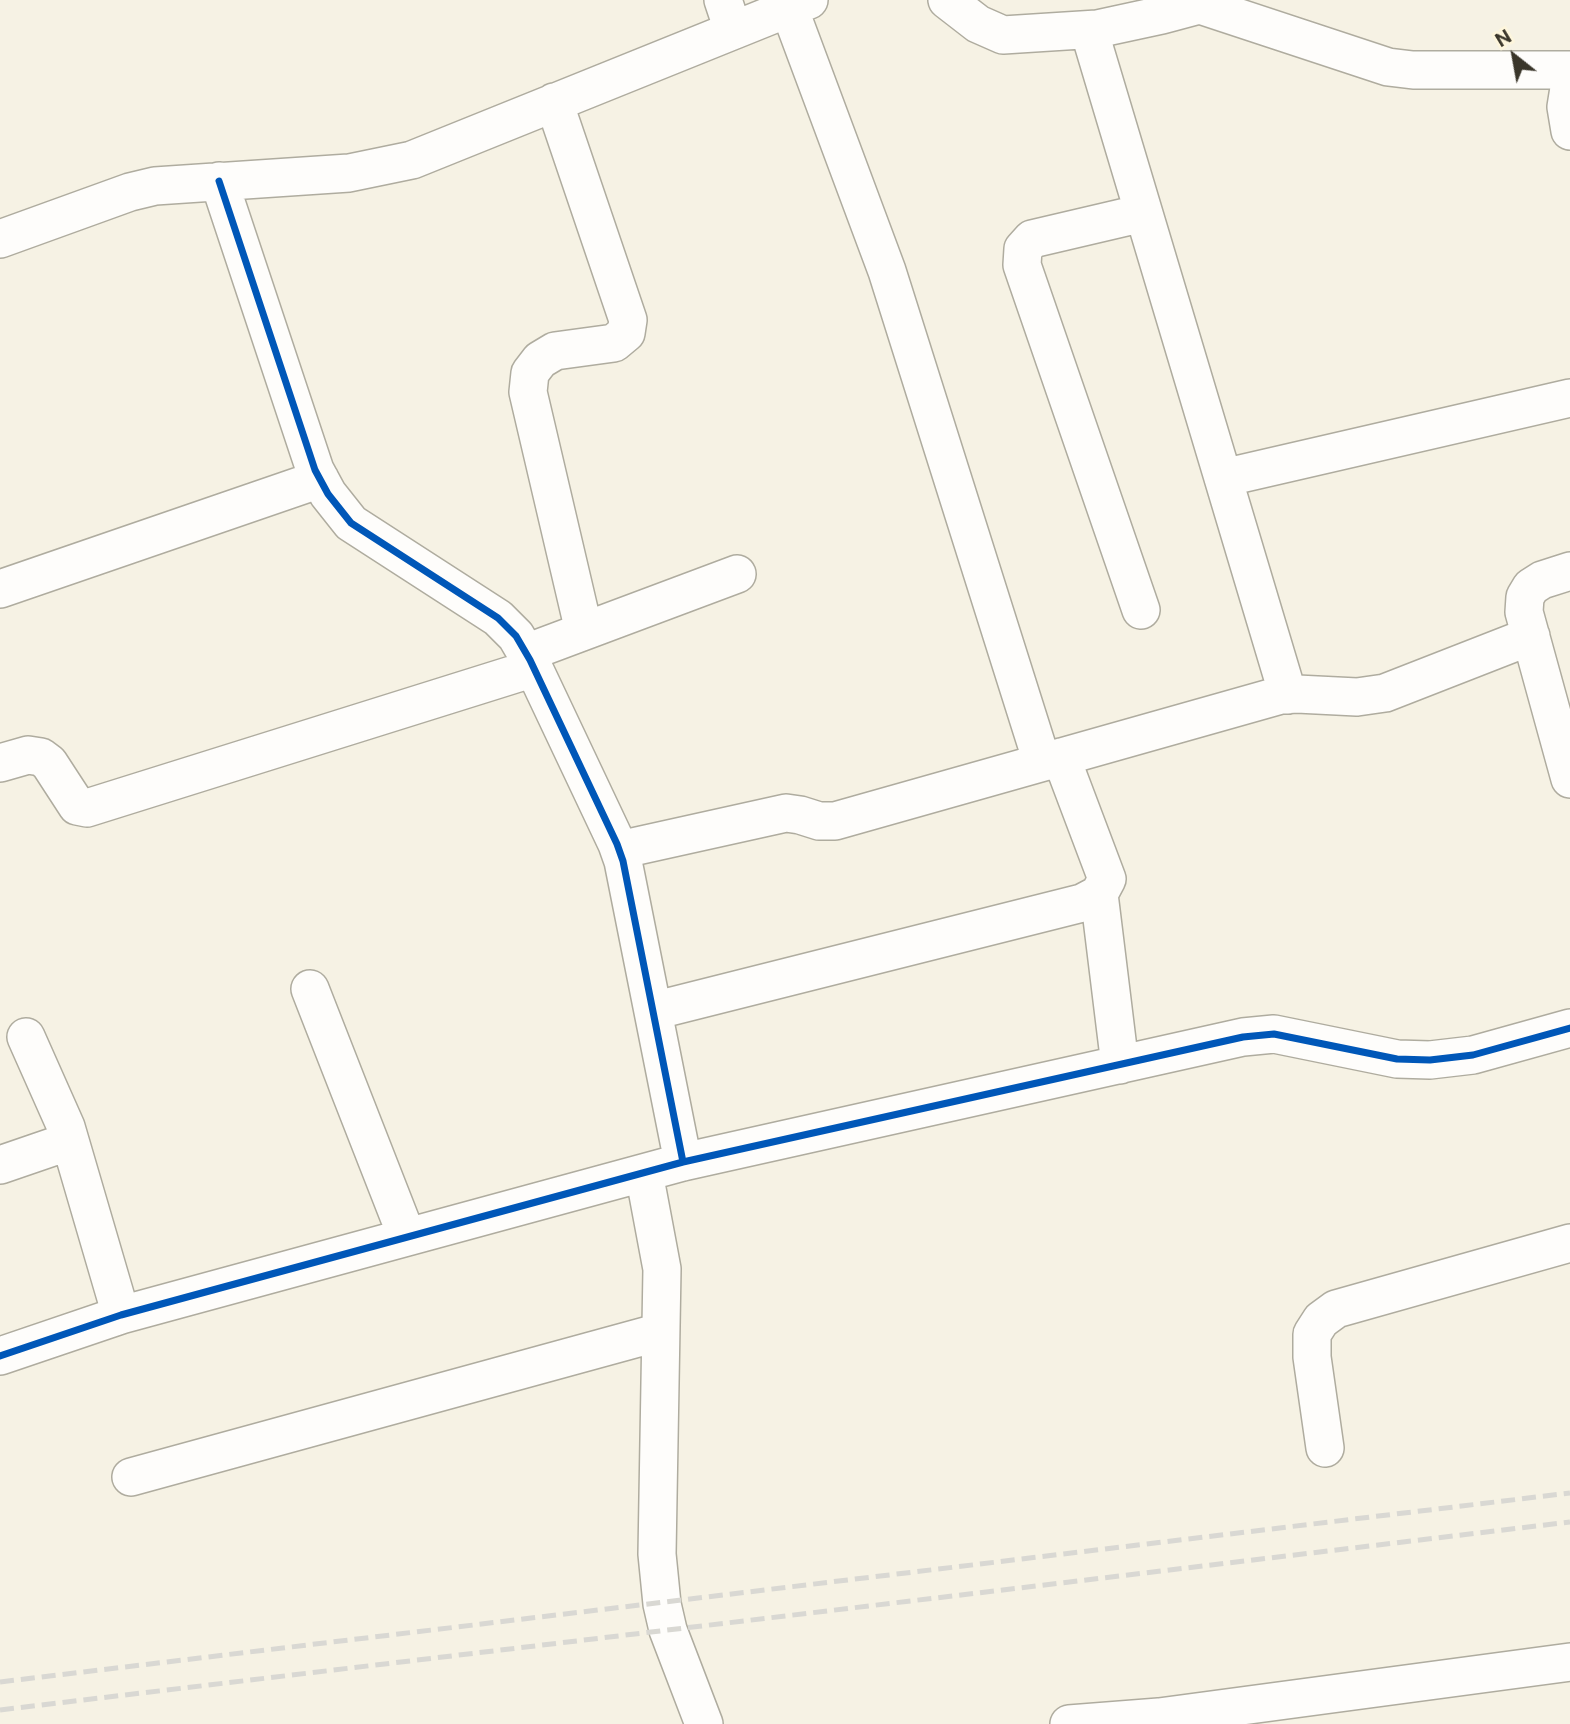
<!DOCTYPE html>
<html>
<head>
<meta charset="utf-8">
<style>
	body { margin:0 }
	#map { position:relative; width:1570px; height:1724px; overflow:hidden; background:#f6f2e4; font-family:"Public Sans",sans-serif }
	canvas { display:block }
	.north { position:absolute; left:1479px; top:21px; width:70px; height:70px; -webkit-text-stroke:5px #fef6dc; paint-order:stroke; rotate:329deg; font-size:19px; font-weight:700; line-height:28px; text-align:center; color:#3a362a }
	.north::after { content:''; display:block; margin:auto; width:24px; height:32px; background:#3a362a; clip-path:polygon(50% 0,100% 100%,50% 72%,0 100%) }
</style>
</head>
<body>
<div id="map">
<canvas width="1570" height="1724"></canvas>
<div class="north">N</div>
</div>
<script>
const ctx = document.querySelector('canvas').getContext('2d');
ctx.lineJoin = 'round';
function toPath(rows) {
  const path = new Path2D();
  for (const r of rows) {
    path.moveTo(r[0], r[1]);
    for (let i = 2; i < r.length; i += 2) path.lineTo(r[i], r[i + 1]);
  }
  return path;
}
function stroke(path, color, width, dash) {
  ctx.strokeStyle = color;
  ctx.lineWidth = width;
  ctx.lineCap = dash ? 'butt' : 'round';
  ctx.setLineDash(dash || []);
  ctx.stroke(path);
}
const street = toPath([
	[723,0,733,30],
	[947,0,978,24,1003,35,1097,29,1162,15,1218,0],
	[1200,5,1388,67,1413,70,1570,70],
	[789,8,887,271,1042,762],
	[1089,30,1288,695],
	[1570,82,1566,107,1570,131],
	[554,102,628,320,626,333,614,343,555,351,540,360,530,373,528,392,584,631],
	[219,181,315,470,328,494,351,523,498,618,516,636,530,660,617,844,623,861,683,1162],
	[0,239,130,192,155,186,349,173,412,160,809,0],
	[1223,478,1570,398],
	[1570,571,1542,580,1531,587,1525,597,1524,612,1570,779],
	[0,589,320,479],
	[1141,610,1022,265,1023,249,1032,239,1143,213],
	[526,653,737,574],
	[0,763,28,755,41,757,49,763,77,806,87,808,534,668],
	[619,850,786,813,800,815,819,821,835,821,1281,695,1297,694,1357,697,1385,693,1531,636],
	[1099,894,1120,1065],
	[310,989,407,1237],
	[653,1011,1082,903,1099,894,1107,879,1061,757],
	[26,1037,66,1127,121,1315],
	[0,1165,70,1141],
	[644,1173,662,1269,657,1554,662,1604,668,1630,704,1724],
	[0,1356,121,1315,683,1162,1243,1037,1274,1034,1397,1059,1430,1060,1473,1055,1570,1028],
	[1325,1448,1312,1357,1312,1334,1321,1320,1336,1309,1570,1243],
	[131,1477,660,1332],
	[1069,1724,1159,1717,1570,1662]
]);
stroke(street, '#afac9f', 40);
stroke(street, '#fefdfb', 37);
stroke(toPath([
	[0,1682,1570,1493],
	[0,1710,1570,1522]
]), '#d9d8d3', 5, [14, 7]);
stroke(toPath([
	[219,181,315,470,328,494,351,523,498,618,516,636,530,660,617,844,623,861,683,1162],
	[0,1356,121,1315,683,1162,1243,1037,1274,1034,1397,1059,1430,1060,1473,1055,1570,1028]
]), '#0057b8', 7);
</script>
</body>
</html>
